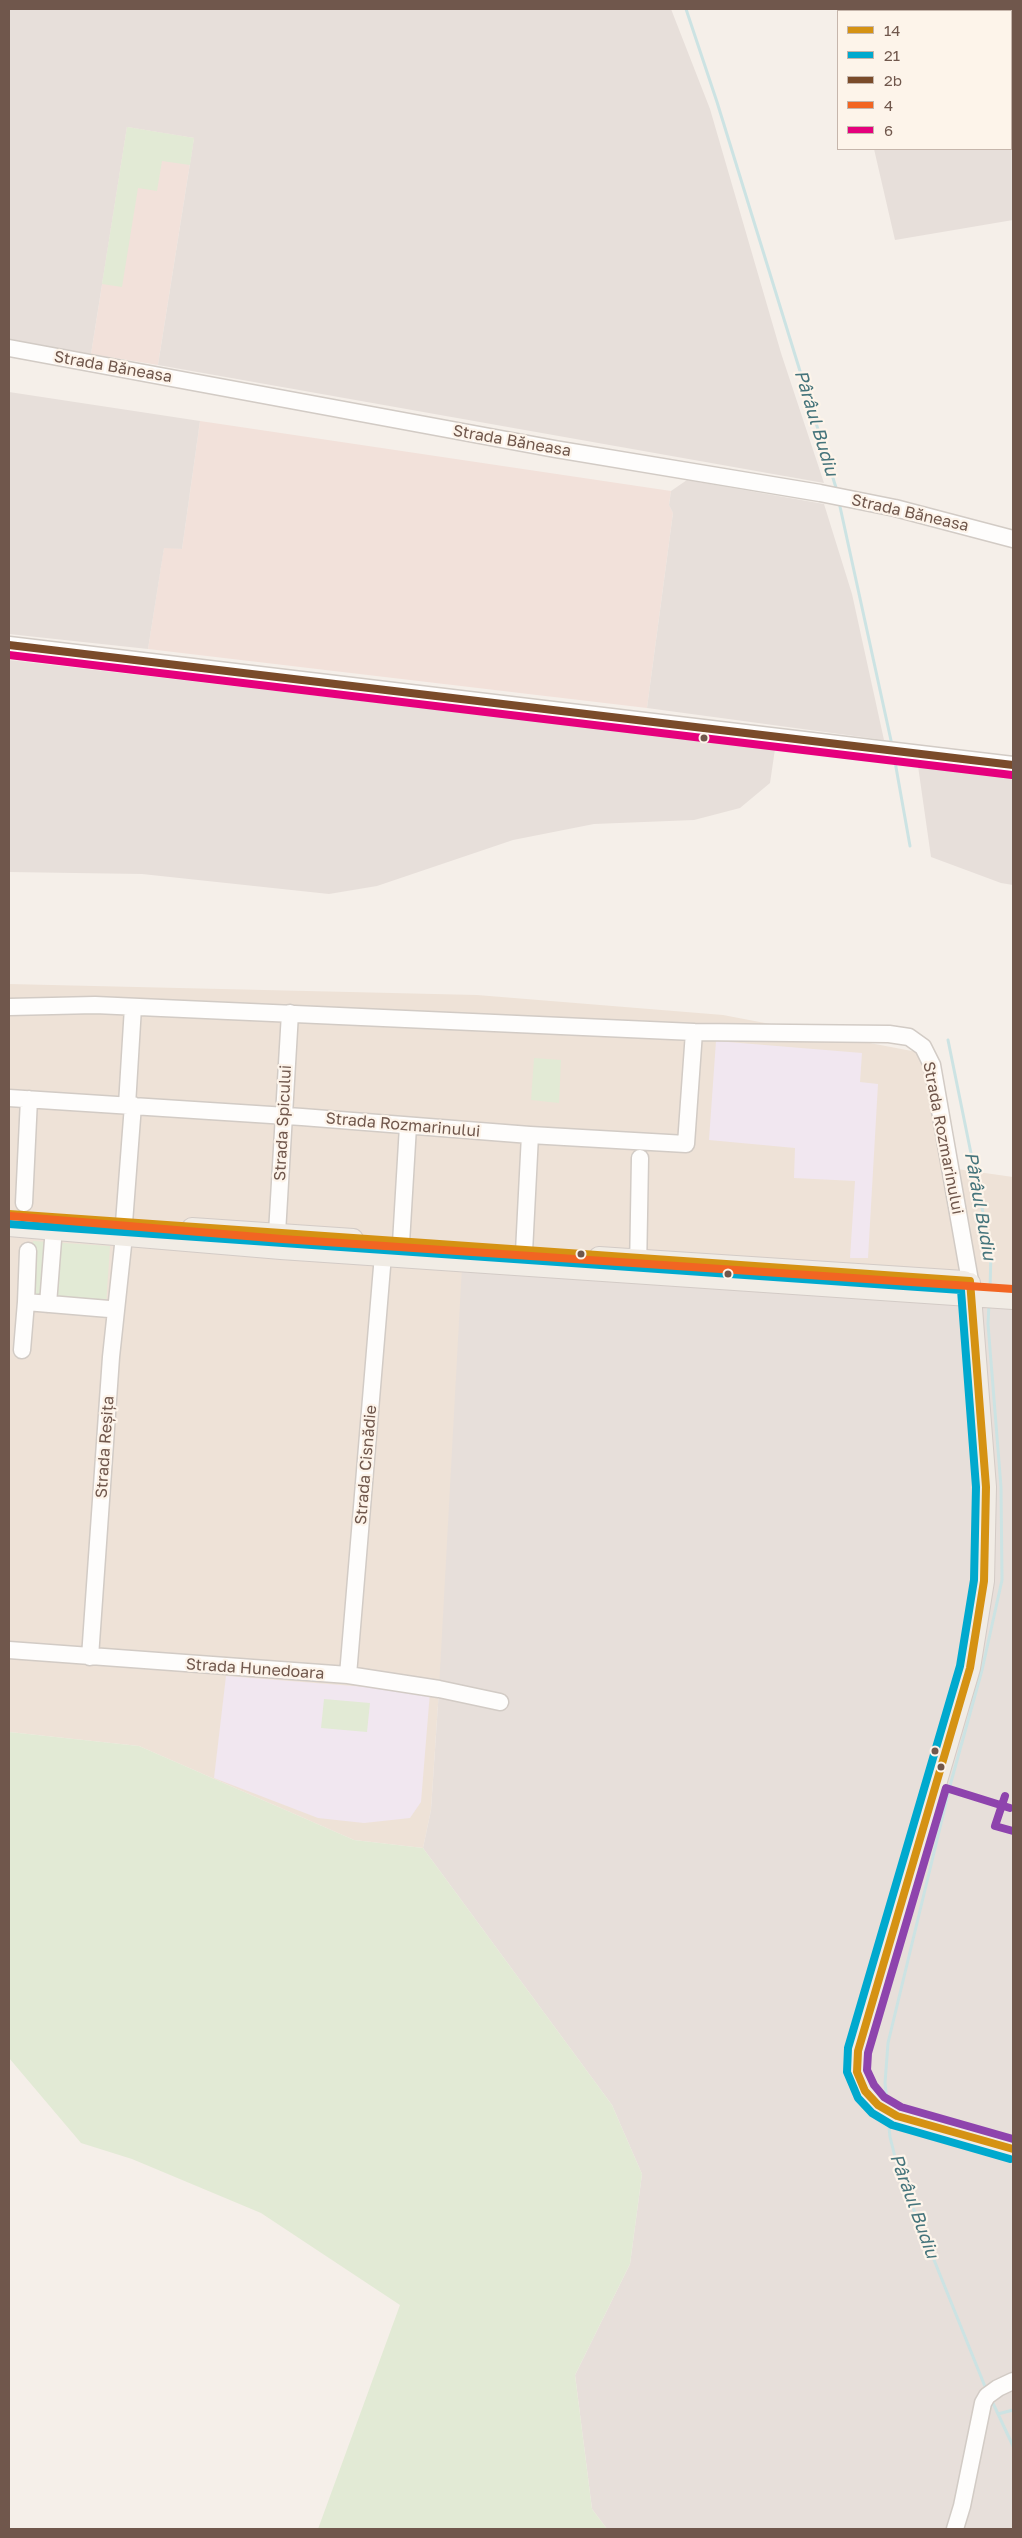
<!DOCTYPE html>
<html>
<head>
<meta charset="utf-8">
<style>
	body { margin:0 }
	#map { position:relative; width:1022px; height:2538px; overflow:hidden; background:#f5efe9; font-family:"Golos Text",sans-serif }
	canvas { display:block }
	.frame { position:absolute; inset:0; border:10px solid #70574c; pointer-events:none }
	.legend { position:absolute; left:837px; top:10px; width:175px; height:140px; box-sizing:border-box; background:#fdf4ea; border:1px solid #c5b5ab; margin:0; padding:6px 9px; list-style:none; font-size:15px; color:#70574c }
	.legend li { display:flex; align-items:center; gap:10px; height:25px }
	.legend b { width:25px; border:1px solid #c5b5ab }
</style>
</head>
<body>
<div id="map">
<canvas width="1022" height="2538"></canvas>
<div class="frame"></div>
<ul class="legend">
<li><b style="height:6px;background:#d59213"></b>14</li>
<li><b style="height:6px;background:#00a9ce"></b>21</li>
<li><b style="height:6px;background:#7a4b2a"></b>2b</li>
<li><b style="height:6px;background:#f26522"></b>4</li>
<li><b style="height:6px;background:#e5007d"></b>6</li>
</ul>
</div>
<script>
const ctx = document.querySelector('canvas').getContext('2d');
ctx.lineJoin = 'round';
function paint(path, color) {
  ctx.fillStyle = color;
  ctx.fill(path, 'evenodd');
}
function toPath(rows) {
  const path = new Path2D();
  for (const r of rows) {
    path.moveTo(r[0], r[1]);
    for (let i = 2; i < r.length; i += 2) path.lineTo(r[i], r[i + 1]);
  }
  return path;
}
function stroke(path, color, width, dash) {
  ctx.strokeStyle = color;
  ctx.lineWidth = width;
  ctx.lineCap = dash ? 'butt' : 'round';
  ctx.setLineDash(dash || []);
  ctx.stroke(path);
}
function label(font, color, halo, rows, align = 'center') {
  ctx.font = font + ' "Golos Text",sans-serif';
  ctx.lineWidth = 4.5;
  ctx.setLineDash([]);
  ctx.textBaseline = 'middle';
  ctx.strokeStyle = halo;
  ctx.fillStyle = color;
  for (const [text, x, y, turn = 0] of rows) {
    ctx.save();
    ctx.translate(x, y);
    ctx.rotate((+turn || 0) * Math.PI / 180);
    ctx.textAlign = isNaN(turn) ? turn : align;
    if (halo) ctx.strokeText(text, 0, 0);
    ctx.fillText(text, 0, 0);
    ctx.restore();
  }
}
paint(toPath([
	[9,984,477,995,723,1015,917,1052,922,1058,943,1167,1013,1177,1013,1307,439,1689,431,1810,423,1848,354,1840,139,1746,9,1732]
]), '#eee2d7');
paint(toPath([
	[127,127,194,138,158,365,91,354],
	[200,421,671,491,669,505,673,513,647,708,148,649,164,547,182,549]
]), '#f2e1da');
paint(toPath([
	[9,9,671,9,710,109,781,353,824,483,158,365,194,138,127,127,91,354,9,340],
	[869,9,1013,9,1013,220,895,240,874,149,1011,149,1011,11,869,11],
	[9,392,200,421,182,549,164,548,148,649,9,634],
	[687,480,824,504,852,594,884,740,647,708,673,513,669,505,671,491],
	[9,660,775,749,770,783,740,808,694,820,594,824,513,840,377,886,329,894,142,874,9,872],
	[918,766,1013,777,1013,885,1001,883,931,857],
	[462,1266,1013,1307,1013,2529,607,2529,592,2509,575,2375,630,2264,642,2174,612,2105,423,1848,431,1810,439,1689]
]), '#e7dfda');
paint(toPath([
	[716,1041,862,1053,860,1082,878,1084,868,1258,850,1258,855,1181,794,1178,795,1148,709,1140],
	[226,1676,430,1692,421,1802,410,1818,364,1823,318,1818,214,1778]
]), '#f1e7f0');
paint(toPath([
	[127,127,194,138,190,165,162,161,157,191,138,188,122,287,102,284],
	[534,1058,561,1060,559,1103,531,1100],
	[33,1241,110,1246,106,1305,29,1300],
	[324,1699,370,1703,367,1732,321,1728],
	[9,1732,139,1746,354,1840,423,1848,612,2105,642,2174,630,2264,575,2375,592,2509,607,2529,318,2529,400,2305,261,2213,132,2159,81,2143,9,2058]
]), '#e2ead5');
stroke(toPath([
	[686,9,717,102,837,491],
	[839,502,892,745],
	[894,756,910,846],
	[948,1040,991,1252,990,1289],
	[887,2102,885,2083,888,2043,951,1782,982,1670,1002,1580,1001,1487,988,1324,989,1303],
	[888,2118,890,2137,899,2173,986,2389],
	[991,2399,1013,2446],
	[998,2414,1013,2410]
]), '#cce3e3', 3);
const minor = toPath([
	[9,348,555,449,820,493,895,508,1013,539],
	[9,645,1013,765],
	[9,1007,95,1005,694,1032,889,1034,909,1037,923,1047,932,1065,970,1281],
	[9,1098,302,1117,530,1135,686,1144,694,1032],
	[127,1105,133,1007],
	[24,1203,29,1099],
	[124,1223,133,1105],
	[277,1233,290,1013],
	[401,1243,408,1126],
	[524,1252,530,1135],
	[638,1271,640,1158],
	[26,1302,28,1251],
	[48,1304,53,1240],
	[22,1350,26,1302,109,1309],
	[9,1650,348,1675,439,1689,500,1702],
	[90,1657,111,1357,124,1236],
	[348,1675,383,1255],
	[955,2529,962,2506,983,2403,987,2396,998,2388,1013,2381]
]);
const major = toPath([
	[9,1226,281,1249,1013,1299],
	[192,1228,353,1239],
	[599,1257,964,1281],
	[970,1283,986,1487,984,1581,970,1668,858,2051,857,2072,865,2091,878,2105,897,2116,1013,2149]
]);
stroke(minor, '#d2cbc5', 19);
stroke(major, '#d3cbc6', 22);
stroke(minor, '#fefdfc', 16);
stroke(major, '#f1ece5', 20);
stroke(toPath([
	[9,1214,970,1281,986,1487,984,1581,970,1668,858,2051,857,2072,865,2091,878,2105,897,2116,1013,2149]
]), '#d59213', 8);
stroke(toPath([
	[9,1224,961,1290,976,1487,974,1580,960,1666,848,2048,847,2072,858,2098,872,2113,892,2125,1010,2159]
]), '#00a9ce', 8);
stroke(toPath([
	[9,645,1013,765]
]), '#7a4b2a', 8);
stroke(toPath([
	[10,1216,282,1239,1013,1289]
]), '#f26522', 8);
stroke(toPath([
	[9,655,1012,775]
]), '#e5007d', 8);
stroke(toPath([
	[1005,1796,995,1826,1013,1831],
	[1010,1808,946,1788,868,2053,867,2070,874,2085,884,2097,901,2107,1013,2139]
]), '#8e44ad', 8);
for (const [x, y, r, color] of [
	[704,738,4.5,"#70574c"],
	[581,1254,4.5,"#70574c"],
	[728,1274,4.5,"#70574c"],
	[935,1751,4.5,"#70574c"],
	[941,1767,4.5,"#70574c"]
]) {
  const dot = new Path2D();
  dot.arc(x, y, r, 0, 2 * Math.PI);
  ctx.fillStyle = color;
  ctx.fill(dot);
  stroke(dot, '#fdf4ea', 2);
}
label('16px', '#70574c', '#fdf4ea', [
	["Strada Băneasa",113,367,10],
	["Strada Băneasa",512,441,10],
	["Strada Băneasa",910,513,13],
	["Strada Spicului",283,1123,-87],
	["Strada Rozmarinului",403,1125,5],
	["Strada Rozmarinului",943,1138,79],
	["Strada Reșița",105,1447,-86],
	["Strada Cisnădie",366,1465,-85],
	["Strada Hunedoara",255,1669,4]
]);
label('italic 18px', '#45747b', '#fdf4ea', [
	["Pârâul Budiu",816,423,73],
	["Pârâul Budiu",980,1206,80],
	["Pârâul Budiu",914,2206,70]
]);
</script>
</body>
</html>
